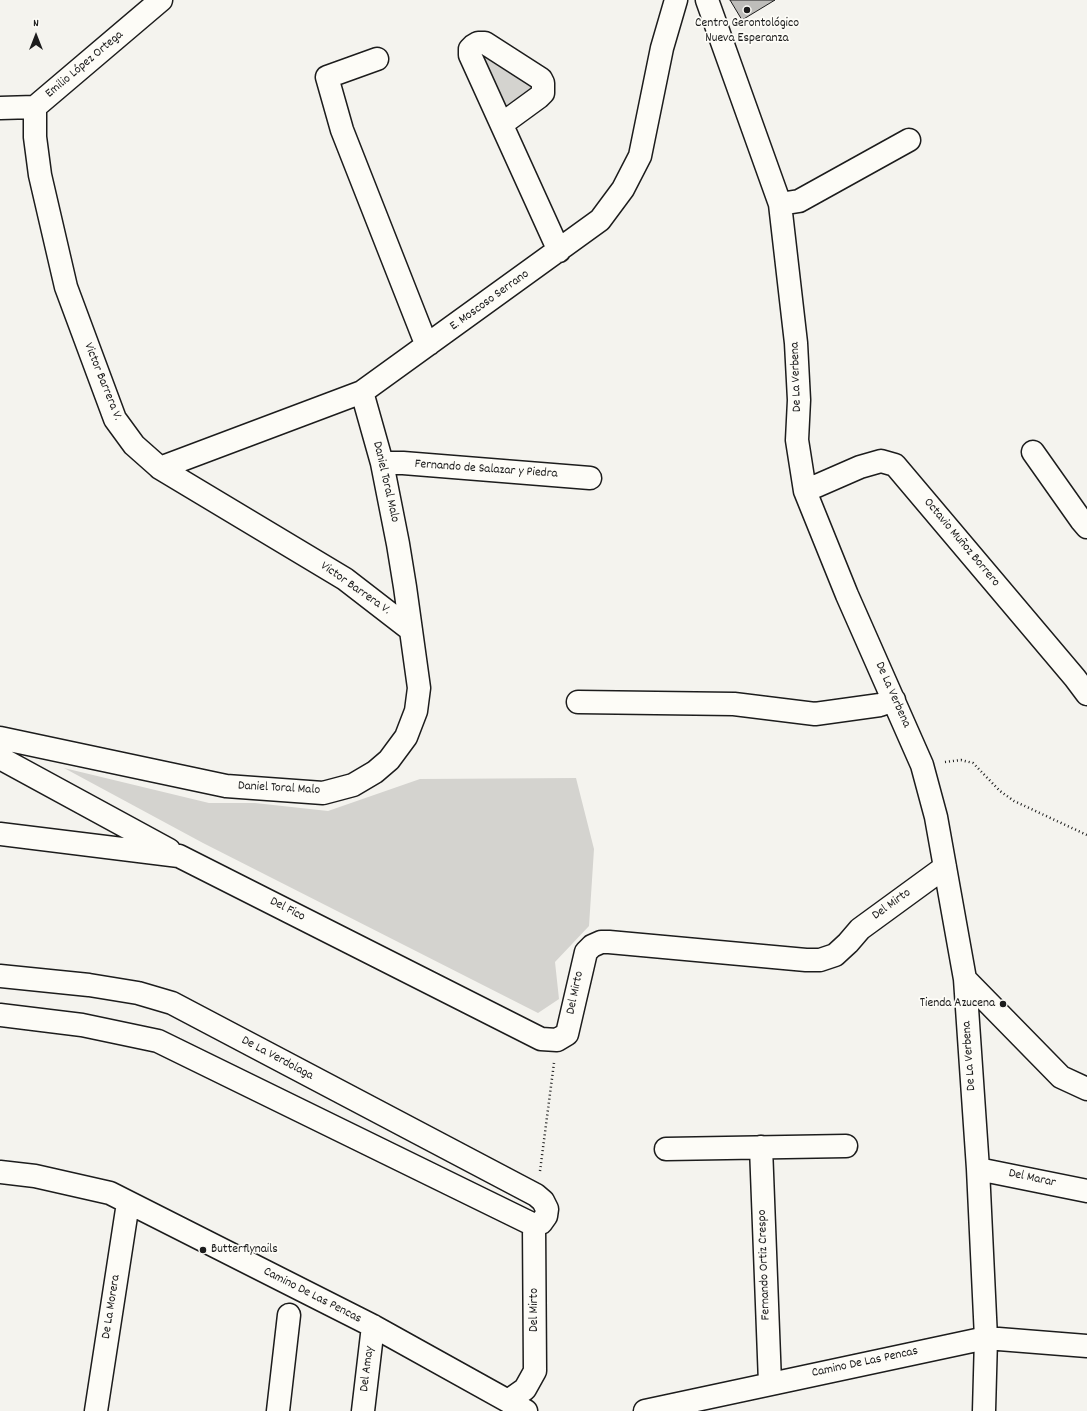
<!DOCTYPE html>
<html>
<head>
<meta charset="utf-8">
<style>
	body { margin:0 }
	#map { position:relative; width:1087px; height:1411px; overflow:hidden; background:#f4f3ee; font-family:Dekko,sans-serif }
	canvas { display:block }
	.north { position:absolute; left:16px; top:16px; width:40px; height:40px; -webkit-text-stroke:3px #fdfcf7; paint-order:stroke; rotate:0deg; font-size:11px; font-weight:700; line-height:16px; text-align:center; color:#1c1c1c }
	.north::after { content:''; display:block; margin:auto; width:14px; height:18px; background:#1c1c1c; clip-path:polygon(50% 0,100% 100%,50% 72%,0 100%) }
</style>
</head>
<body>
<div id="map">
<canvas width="1087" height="1411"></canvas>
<div class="north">N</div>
</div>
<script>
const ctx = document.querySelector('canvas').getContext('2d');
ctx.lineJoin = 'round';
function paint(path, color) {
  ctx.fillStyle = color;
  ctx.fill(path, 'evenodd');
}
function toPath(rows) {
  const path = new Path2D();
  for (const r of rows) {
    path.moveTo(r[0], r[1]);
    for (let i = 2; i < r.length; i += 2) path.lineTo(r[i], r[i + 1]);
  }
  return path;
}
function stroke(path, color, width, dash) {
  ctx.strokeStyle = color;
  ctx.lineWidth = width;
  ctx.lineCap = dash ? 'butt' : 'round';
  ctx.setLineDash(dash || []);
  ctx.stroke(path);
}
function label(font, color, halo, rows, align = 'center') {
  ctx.font = font + ' Dekko,sans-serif';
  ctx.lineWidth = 3.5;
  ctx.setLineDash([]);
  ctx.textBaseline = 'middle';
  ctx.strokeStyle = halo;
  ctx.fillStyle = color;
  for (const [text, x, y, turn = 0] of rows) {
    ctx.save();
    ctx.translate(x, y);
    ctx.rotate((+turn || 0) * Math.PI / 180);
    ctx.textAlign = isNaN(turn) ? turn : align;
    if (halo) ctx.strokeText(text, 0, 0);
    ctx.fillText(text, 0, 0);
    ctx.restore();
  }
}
paint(toPath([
	[485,53,533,83,533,90,506,109,481,58,482,55],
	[64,768,209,803,255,803,328,811,420,779,576,778,594,849,589,926,555,962,559,999,538,1013,203,843]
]), '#d4d3cf');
const building = toPath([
	[730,0,775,0,742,20,730,0]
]);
paint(building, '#bebdba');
stroke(building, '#1c1c1c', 1);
const minor = toPath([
	[707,0,780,204,796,343,799,400,797,440,805,491,847,595,922,765,936,817,965,979,978,1169,986,1338,984,1411],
	[377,59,327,77,342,130,423,336,429,344],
	[35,107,35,137,40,175,66,287,115,419,134,445,160,468,345,579,411,630],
	[0,108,35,107,161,0],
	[502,124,539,97,543,93,543,83,541,79,485,43,478,43,473,46,470,49,470,55,559,251],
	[780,204,799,201,909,140],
	[1033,452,1081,520,1087,527],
	[382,463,403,463,590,478],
	[160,468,362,392,600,220,623,189,640,156,662,48,676,0],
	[805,491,860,467,881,461,895,465,1075,678,1087,694],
	[578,702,734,704,815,714,880,705,894,700],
	[0,738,226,786,323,793,353,785,375,772,389,760,406,737,416,711,419,688,405,587,398,544,382,463,362,392],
	[0,758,169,850],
	[0,834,179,856,541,1039,557,1040,567,1034,586,952,592,946,601,942,609,942,806,960,820,960,835,955,848,943,860,929,945,867],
	[0,976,89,985,138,993,172,1003,536,1195,543,1201,547,1209,546,1216,541,1223,534,1225,535,1371,525,1389,508,1401],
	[965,979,1061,1077,1087,1089],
	[0,1015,82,1025,158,1041,534,1225],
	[761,1147,770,1383],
	[666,1149,846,1146],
	[978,1169,1087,1191],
	[0,1172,35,1176,110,1193,373,1326,526,1411],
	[96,1411,128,1203],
	[278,1411,289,1315],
	[363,1411,373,1326],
	[645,1411,986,1338,1087,1346]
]);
stroke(minor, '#1c1c1c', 25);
stroke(toPath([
	[945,762,961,760,973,763,1000,791,1014,801,1087,835],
	[540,1171,554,1063]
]), '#1c1c1c', 2.5, [1, 3]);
stroke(minor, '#fdfcf7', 22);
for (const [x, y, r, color] of [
	[747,10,4,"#1c1c1c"],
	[1003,1004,4,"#1c1c1c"],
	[203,1250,4,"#1c1c1c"]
]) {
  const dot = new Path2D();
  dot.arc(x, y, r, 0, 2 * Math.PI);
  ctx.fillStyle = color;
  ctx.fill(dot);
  stroke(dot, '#fdfcf7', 1.5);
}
label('13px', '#1c1c1c', '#fdfcf7', [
	["Centro Gerontológico",747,24],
	["Nueva Esperanza",747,39],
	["Tienda Azucena",995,1004,"right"],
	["Butterflynails",211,1250,"left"]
]);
label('13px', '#1c1c1c', '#fdfcf7', [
	["Emilio López Ortega",85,65,-40],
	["E. Moscoso Serrano",490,301,-36],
	["De La Verbena",797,377,-92],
	["Victor Barrera V.",102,382,68],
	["Fernando de Salazar y Piedra",486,470,4],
	["Daniel Toral Malo",385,482,77],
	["Octavio Muñoz Borrero",961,543,50],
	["Victor Barrera V.",355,589,35],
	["De La Verbena",892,695,66],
	["Daniel Toral Malo",279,789,3],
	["Del Mirto",892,905,-36],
	["Del Fico",287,910,27],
	["Del Mirto",576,993,-78],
	["De La Verbena",970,1056,-94],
	["De La Verdolaga",277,1059,28],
	["Del Marar",1032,1179,12],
	["Fernando Ortiz Crespo",765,1265,-92],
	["Camino De Las Pencas",312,1296,27],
	["De La Morera",112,1307,-81],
	["Del Mirto",535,1310,-90],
	["Camino De Las Pencas",865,1363,-12],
	["Del Amay",368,1369,-83]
]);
</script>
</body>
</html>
